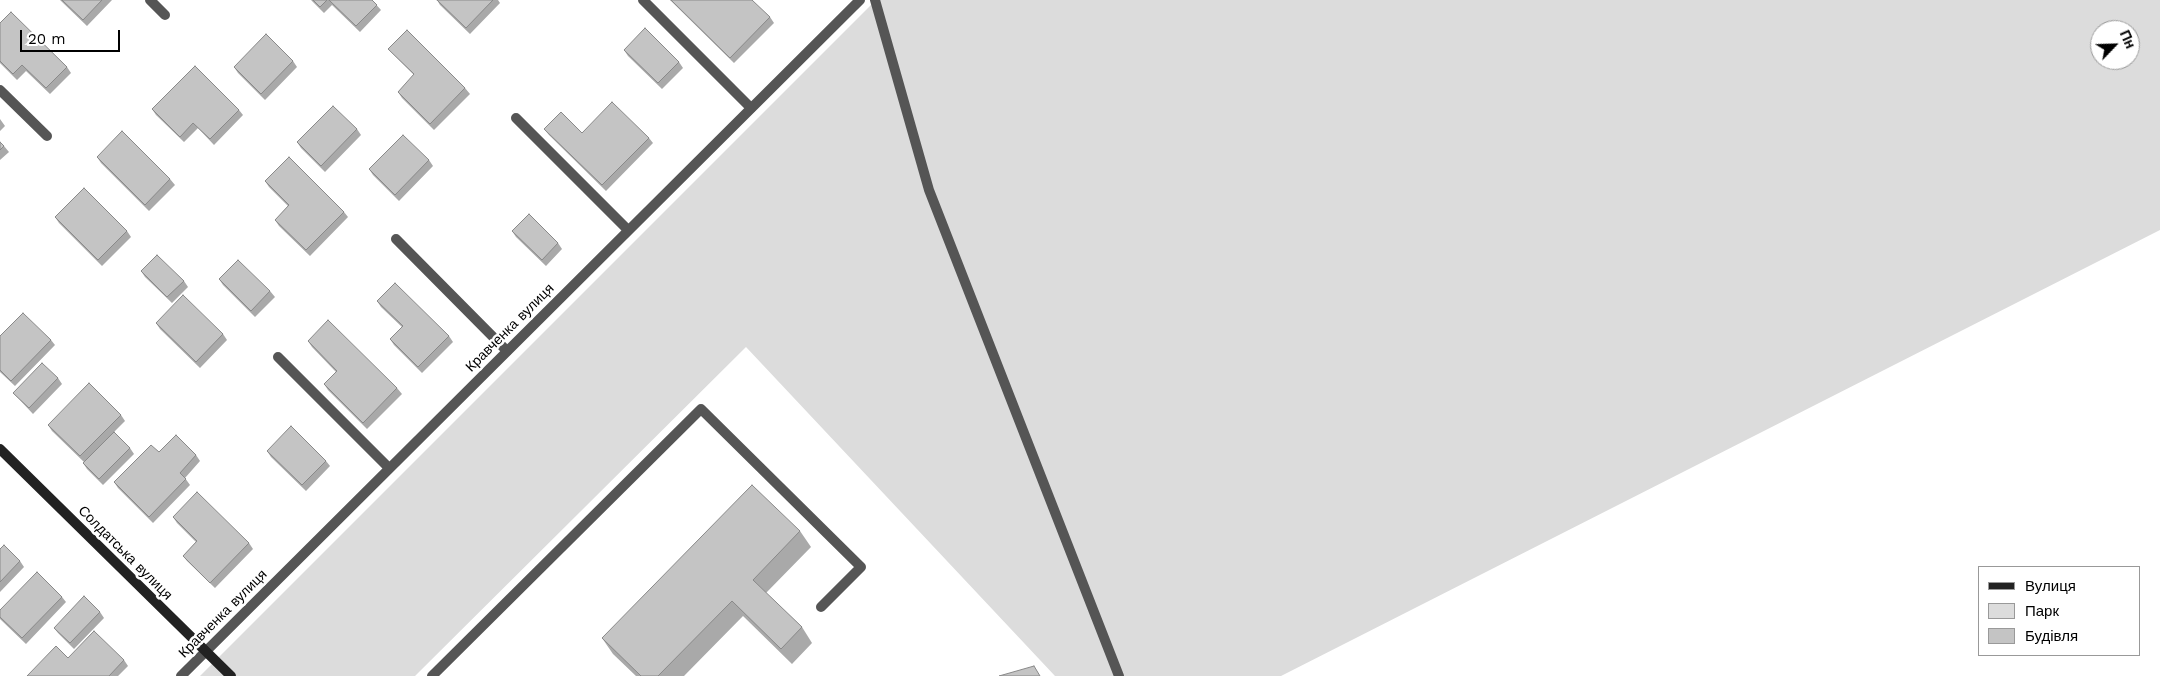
<!DOCTYPE html>
<html>
<head>
<meta charset="utf-8">
<style>
	body { margin:0 }
	#map { position:relative; width:2160px; height:676px; overflow:hidden; background:#fff; font-family:"Work Sans",sans-serif }
	canvas { display:block }
	.legend { position:absolute; left:1978px; top:566px; width:162px; height:90px; box-sizing:border-box; background:#fff; border:1px solid #999; margin:0; padding:6px 9px; list-style:none; font-size:15px; color:#000 }
	.legend li { display:flex; align-items:center; gap:10px; height:25px }
	.legend b { width:25px; border:1px solid #999 }
	.north { position:absolute; left:2090px; top:20px; width:50px; height:50px; box-sizing:border-box; background:#fff; border:1px solid #999; border-radius:50%; rotate:66deg; font-size:14px; font-weight:700; line-height:20px; text-align:center; color:#000 }
	.north::after { content:''; display:block; margin:auto; width:18px; height:22px; background:#000; clip-path:polygon(50% 0,100% 100%,50% 72%,0 100%) }
	.scale { position:absolute; left:20px; top:30px; width:100px; height:22px; box-sizing:border-box; border:2px solid #000; border-top:0; padding-left:6px; font-size:15px; line-height:18px; white-space:nowrap; color:#000; -webkit-text-stroke:4px #fff; paint-order:stroke }
</style>
</head>
<body>
<div id="map">
<canvas width="2160" height="676"></canvas>
<ul class="legend">
<li><b style="height:6px;background:#222"></b>Вулиця</li>
<li><b style="height:14px;background:#dcdcdc"></b>Парк</li>
<li><b style="height:14px;background:#c4c4c4"></b>Будівля</li>
</ul>
<div class="north">Пн</div>
<div class="scale">20 m</div>
</div>
<script>
const ctx = document.querySelector('canvas').getContext('2d');
ctx.lineJoin = 'round';
function paint(path, color) {
  ctx.fillStyle = color;
  ctx.fill(path, 'evenodd');
}
function toPath(rows) {
  const path = new Path2D();
  for (const r of rows) {
    path.moveTo(r[0], r[1]);
    for (let i = 2; i < r.length; i += 2) path.lineTo(r[i], r[i + 1]);
  }
  return path;
}
function stroke(path, color, width, dash) {
  ctx.strokeStyle = color;
  ctx.lineWidth = width;
  ctx.lineCap = dash ? 'butt' : 'round';
  ctx.setLineDash(dash || []);
  ctx.stroke(path);
}
function label(font, color, halo, rows, align = 'center') {
  ctx.font = font + ' "Work Sans",sans-serif';
  ctx.lineWidth = 5;
  ctx.setLineDash([]);
  ctx.textBaseline = 'middle';
  ctx.strokeStyle = halo;
  ctx.fillStyle = color;
  for (const [text, x, y, turn = 0] of rows) {
    ctx.save();
    ctx.translate(x, y);
    ctx.rotate((+turn || 0) * Math.PI / 180);
    ctx.textAlign = isNaN(turn) ? turn : align;
    if (halo) ctx.strokeText(text, 0, 0);
    ctx.fillText(text, 0, 0);
    ctx.restore();
  }
}
paint(toPath([
	[876,0,2160,0,2160,230,1281,676,1055,676,746,347,415,676,200,676],
	[2100,30,2130,30,2130,60,2100,60]
]), '#dcdcdc');
stroke(toPath([
	[150,0,165,15],
	[643,0,751,108],
	[875,0,929,190,1119,676],
	[0,90,47,136],
	[516,118,628,230],
	[396,239,507,351],
	[278,357,389,468],
	[432,676,701,409,861,567,821,607]
]), '#555', 10);
stroke(toPath([
	[181,676,860,0]
]), '#555', 10);
stroke(toPath([
	[0,449,231,676]
]), '#222', 10);
paint(toPath([
	[60,0,112,0,87,26],
	[311,0,372,0,381,10,360,32,332,5,324,13],
	[437,0,498,0,500,3,470,34,440,5],
	[670,0,711,0,770,17,774,23,734,63],
	[0,23,67,67,71,73,50,94,26,71,17,80,0,63],
	[388,49,465,88,470,94,434,130,402,98,398,92,414,75],
	[624,50,679,62,683,68,662,89,628,56],
	[293,61,297,67,265,100,238,73,234,67],
	[152,109,239,110,243,115,214,145,198,128,184,142,156,115],
	[0,119,5,126,0,131],
	[357,129,361,135,325,172,301,148,297,142],
	[544,129,582,133,649,138,653,143,606,191,549,135],
	[0,142,4,146,9,152,0,160],
	[97,157,170,179,175,185,149,211,101,163],
	[429,160,433,166,399,201,373,175,369,169],
	[265,181,344,212,348,217,310,256,279,226,275,220,288,206,269,187],
	[55,217,127,231,131,237,102,266,59,223],
	[512,231,558,243,562,249,546,266,516,237],
	[141,271,184,281,188,287,172,303,145,277],
	[219,279,270,291,275,297,255,317,223,285],
	[377,301,449,336,453,342,422,373,394,345,390,339,402,327,381,307],
	[156,323,223,334,227,340,200,368,160,329],
	[0,336,51,340,55,345,15,386,0,372],
	[308,341,397,388,402,394,367,429,328,390,324,384,336,372,312,347],
	[58,378,62,384,33,414,18,398,13,393],
	[121,415,125,421,84,462,52,431,48,425],
	[130,448,134,454,103,485,87,469,83,463],
	[267,451,326,461,330,466,306,491,271,457],
	[159,452,196,455,200,461,185,478,190,485,153,523,118,488,114,482],
	[173,517,249,543,253,549,215,588,187,561,183,556,196,542,177,523],
	[800,531,811,547,766,593,802,627,812,643,792,664,743,616,684,676,636,676,613,654,602,638],
	[0,549,20,561,24,567,0,592],
	[62,597,66,602,26,644,0,619,0,610],
	[100,612,104,618,74,649,58,633,54,628],
	[68,658,124,660,128,666,118,676,27,676]
]), '#a9a9a9');
const building = toPath([
	[62,0,102,0,83,20,62,0],
	[313,0,327,0,320,7,313,0],
	[329,0,372,0,377,5,356,26,329,0],
	[437,0,493,0,466,28,437,0],
	[671,0,752,0,770,17,730,58,671,0],
	[11,12,67,67,46,88,22,65,13,74,0,61,0,23,11,12],
	[645,28,679,62,658,83,624,50,645,28],
	[407,30,465,88,430,124,398,92,414,74,388,49,407,30],
	[266,34,293,61,261,94,234,67,266,34],
	[195,66,239,110,210,139,193,123,180,137,152,109,195,66],
	[612,102,649,138,602,185,544,129,561,112,582,133,612,102],
	[333,106,357,129,321,166,297,142,333,106],
	[122,131,170,179,145,205,97,157,122,131],
	[403,135,429,160,395,195,369,169,403,135],
	[0,142,4,146,0,150,0,142],
	[289,157,344,212,306,250,275,220,289,205,265,181,289,157],
	[84,188,127,231,98,260,55,217,84,188],
	[529,214,558,243,542,260,512,231,529,214],
	[157,255,184,281,167,297,141,271,157,255],
	[238,260,270,291,251,311,219,279,238,260],
	[395,283,449,336,418,367,390,339,403,326,377,301,395,283],
	[183,295,223,334,196,362,156,323,183,295],
	[23,313,51,340,11,381,0,370,0,336,23,313],
	[328,320,397,388,363,423,324,384,337,371,308,341,328,320],
	[42,363,58,378,29,408,13,393,42,363],
	[89,383,121,415,80,456,48,425,89,383],
	[291,426,326,461,302,485,267,451,291,426],
	[114,432,130,448,99,479,83,463,114,432],
	[176,435,196,455,180,473,186,479,149,517,114,482,151,445,159,452,176,435],
	[752,485,800,531,753,580,802,627,781,649,732,601,658,676,641,676,602,638,752,485],
	[197,492,249,543,210,583,183,556,197,541,173,517,197,492],
	[4,545,20,561,0,582,0,549,4,545],
	[37,572,62,597,22,638,0,617,0,610,37,572],
	[84,596,100,612,70,643,54,628,84,596],
	[94,631,124,660,109,676,27,676,56,646,68,658,94,631],
	[1034,666,1040,676,999,676,1034,666]
]);
paint(building, '#c4c4c4');
stroke(building, '#898989', 1);
label('14px', '#000', '#fff', [
	["Кравченка вулиця",510,328,-45],
	["Солдатська вулиця",125,553,45],
	["Кравченка вулиця",223,614,-45]
]);
</script>
</body>
</html>
